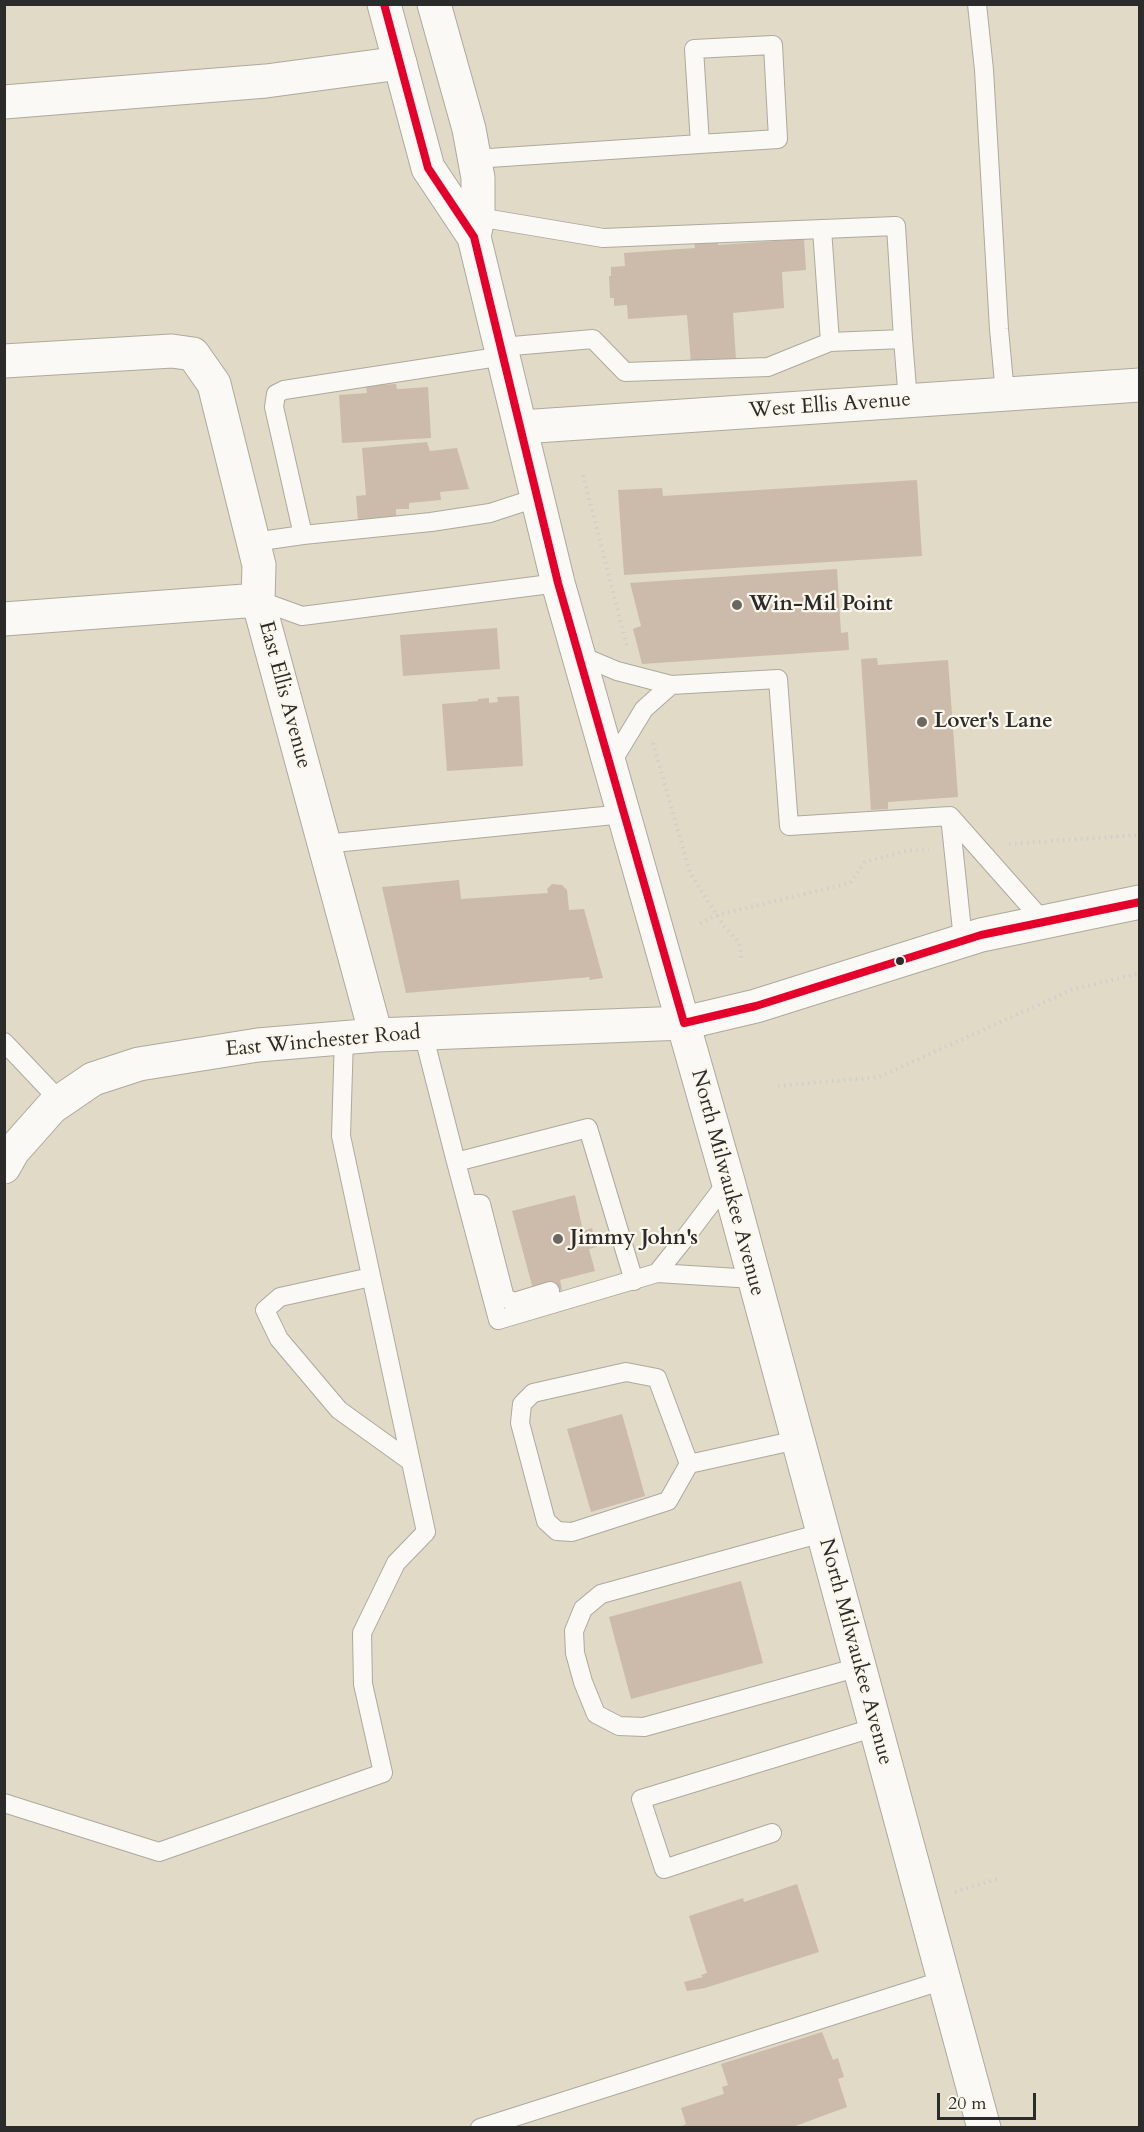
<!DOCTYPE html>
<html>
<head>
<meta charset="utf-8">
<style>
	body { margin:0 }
	#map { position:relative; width:1144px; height:2132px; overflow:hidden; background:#e0dac6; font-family:Cardo,serif }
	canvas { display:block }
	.frame { position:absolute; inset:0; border:6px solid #2b2b2b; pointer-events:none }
	.scale { position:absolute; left:937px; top:2093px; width:99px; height:27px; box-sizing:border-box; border:3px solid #2b2b2b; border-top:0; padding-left:8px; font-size:18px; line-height:21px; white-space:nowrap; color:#2b2b2b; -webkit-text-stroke:4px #fbf7ec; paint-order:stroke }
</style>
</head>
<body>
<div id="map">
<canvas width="1144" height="2132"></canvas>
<div class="frame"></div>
<div class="scale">20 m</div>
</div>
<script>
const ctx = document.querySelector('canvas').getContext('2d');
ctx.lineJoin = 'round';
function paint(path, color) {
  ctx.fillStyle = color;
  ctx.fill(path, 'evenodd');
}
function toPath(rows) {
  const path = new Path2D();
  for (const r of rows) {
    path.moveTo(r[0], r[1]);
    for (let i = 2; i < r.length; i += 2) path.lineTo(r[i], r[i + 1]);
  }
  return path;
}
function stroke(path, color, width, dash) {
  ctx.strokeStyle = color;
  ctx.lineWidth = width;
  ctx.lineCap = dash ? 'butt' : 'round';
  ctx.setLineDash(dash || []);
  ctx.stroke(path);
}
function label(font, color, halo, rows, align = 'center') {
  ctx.font = font + ' Cardo,serif';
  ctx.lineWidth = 4.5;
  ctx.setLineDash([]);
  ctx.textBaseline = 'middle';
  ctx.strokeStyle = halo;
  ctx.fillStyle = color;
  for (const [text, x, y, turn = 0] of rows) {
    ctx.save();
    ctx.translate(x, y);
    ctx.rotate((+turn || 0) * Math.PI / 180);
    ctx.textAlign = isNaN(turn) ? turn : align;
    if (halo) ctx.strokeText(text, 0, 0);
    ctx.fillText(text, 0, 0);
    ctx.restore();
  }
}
paint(toPath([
	[717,238,718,245,804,239,806,270,782,272,784,308,733,313,736,360,691,363,687,315,628,319,627,305,614,306,614,298,610,298,609,276,611,276,611,267,625,266,624,253,695,248,694,240],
	[396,384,397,389,399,389,428,387,431,438,342,443,339,395,367,393,366,386],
	[427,442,430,451,457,448,469,489,440,492,441,500,409,503,409,509,396,509,396,518,358,521,356,496,366,495,362,448],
	[917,480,922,556,624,575,618,490,662,488,663,496],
	[837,569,841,633,848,632,849,650,642,664,633,629,641,626,630,583],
	[497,628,500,669,403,676,400,635],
	[877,658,878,665,948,660,958,797,888,802,888,809,871,810,861,659],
	[519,696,523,766,447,771,442,704,478,701,478,699,489,698,489,703,498,702,497,697],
	[459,880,461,899,548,893,547,889,552,884,562,885,567,890,569,910,584,909,603,978,589,980,590,977,406,993,382,887],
	[575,1195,583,1231,592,1228,597,1247,589,1249,595,1271,560,1280,562,1290,551,1293,533,1289,512,1211],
	[622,1414,645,1496,591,1512,567,1429],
	[741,1581,763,1663,631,1699,609,1617],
	[797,1884,819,1952,705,1988,687,1991,684,1982,703,1977,701,1975,707,1973,689,1916,743,1898,744,1902],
	[822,2032,833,2060,838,2058,844,2077,838,2079,847,2107,790,2128,678,2128,686,2124,681,2108,724,2094,722,2087,728,2085,721,2064]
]), '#ccbbab');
const lane = toPath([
	[977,4,984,70,999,329,1005,394],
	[474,159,700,144,778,139,773,45,694,49,700,144],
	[478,217,603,238,896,226,903,339],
	[822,229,830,342],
	[501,347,593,339,625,372,768,367,830,342,903,339,908,401],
	[303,535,274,407,276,394,284,390,504,356],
	[254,542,303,535,431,522,490,513,536,498],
	[258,600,302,616,558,583],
	[579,655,617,671,671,685,778,679,789,826,950,816],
	[610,765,644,709,671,685],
	[950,816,1043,921],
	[950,816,963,940],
	[324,844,624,814],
	[423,1033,456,1162,588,1128,634,1281],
	[4,1042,60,1101],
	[456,1162,498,1320,657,1273,754,1279],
	[467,1204,481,1204,505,1298,514,1302,550,1291],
	[657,1273,685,1238,728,1181],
	[371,1277,280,1297,265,1310,279,1339,339,1410,410,1461],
	[689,1464,657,1378,626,1372,533,1393,522,1404,520,1423,546,1521,557,1531,572,1532,668,1501,689,1464,797,1440],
	[822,1533,601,1594,583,1609,574,1631,575,1653,583,1682,596,1714,619,1726,644,1727,859,1667],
	[4,1803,159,1852,383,1773,363,1684,362,1633,396,1563,426,1532,341,1136,344,1037],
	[772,1833,664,1869,641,1799,876,1727],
	[480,2128,944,1980]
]);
const street = toPath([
	[4,102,266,81,400,63],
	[4,361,172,351,193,354,214,384,259,565,258,600],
	[521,427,1140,385],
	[4,619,258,600,376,1035],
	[4,1167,13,1151,52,1107,93,1079,139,1064,258,1045,376,1035,684,1023]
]);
const secondary = toPath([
	[684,1023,756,1006,981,935,1140,902]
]);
const primary = toPath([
	[384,4,428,168,474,237,558,583,728,1181,984,2128],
	[434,4,469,129,478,178,478,217,474,237]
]);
stroke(lane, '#ada99d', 20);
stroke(street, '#ada99d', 35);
stroke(secondary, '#ada99d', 35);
stroke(primary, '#ada99d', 35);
stroke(toPath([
	[583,475,627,646],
	[653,743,690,873,724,926,739,943,742,960],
	[1009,844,1140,835],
	[700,923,717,915,850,883,865,862,906,851,929,849],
	[778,1086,879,1077,1071,990,1140,973],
	[955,1892,1000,1878]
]), '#d1cfc9', 4, [1.5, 4.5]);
stroke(lane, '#faf9f6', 18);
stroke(street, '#faf9f6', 33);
stroke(secondary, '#faf9f6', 33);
stroke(primary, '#faf9f6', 33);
stroke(toPath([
	[384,4,428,168,474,237,558,583,684,1023,756,1006,981,935,1140,902]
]), '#e4002b', 8);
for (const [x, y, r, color] of [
	[737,605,6,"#6a6861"],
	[922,722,6,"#6a6861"],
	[900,961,5,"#2b2b2b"],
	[558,1239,6,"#6a6861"]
]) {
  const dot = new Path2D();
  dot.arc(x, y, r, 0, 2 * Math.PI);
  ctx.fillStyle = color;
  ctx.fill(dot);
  stroke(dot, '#fbf7ec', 2);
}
label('21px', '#2b2b2b', '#fbf7ec', [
	["West Ellis Avenue",830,406,-4],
	["East Ellis Avenue",284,695,75],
	["East Winchester Road",323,1042,-5],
	["North Milwaukee Avenue",727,1183,75],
	["North Milwaukee Avenue",855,1652,75]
]);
label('bold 21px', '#2b2b2b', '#fbf7ec', [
	["Win-Mil Point",749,605],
	["Lover's Lane",934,722],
	["Jimmy John's",570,1239]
], 'left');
</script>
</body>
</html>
